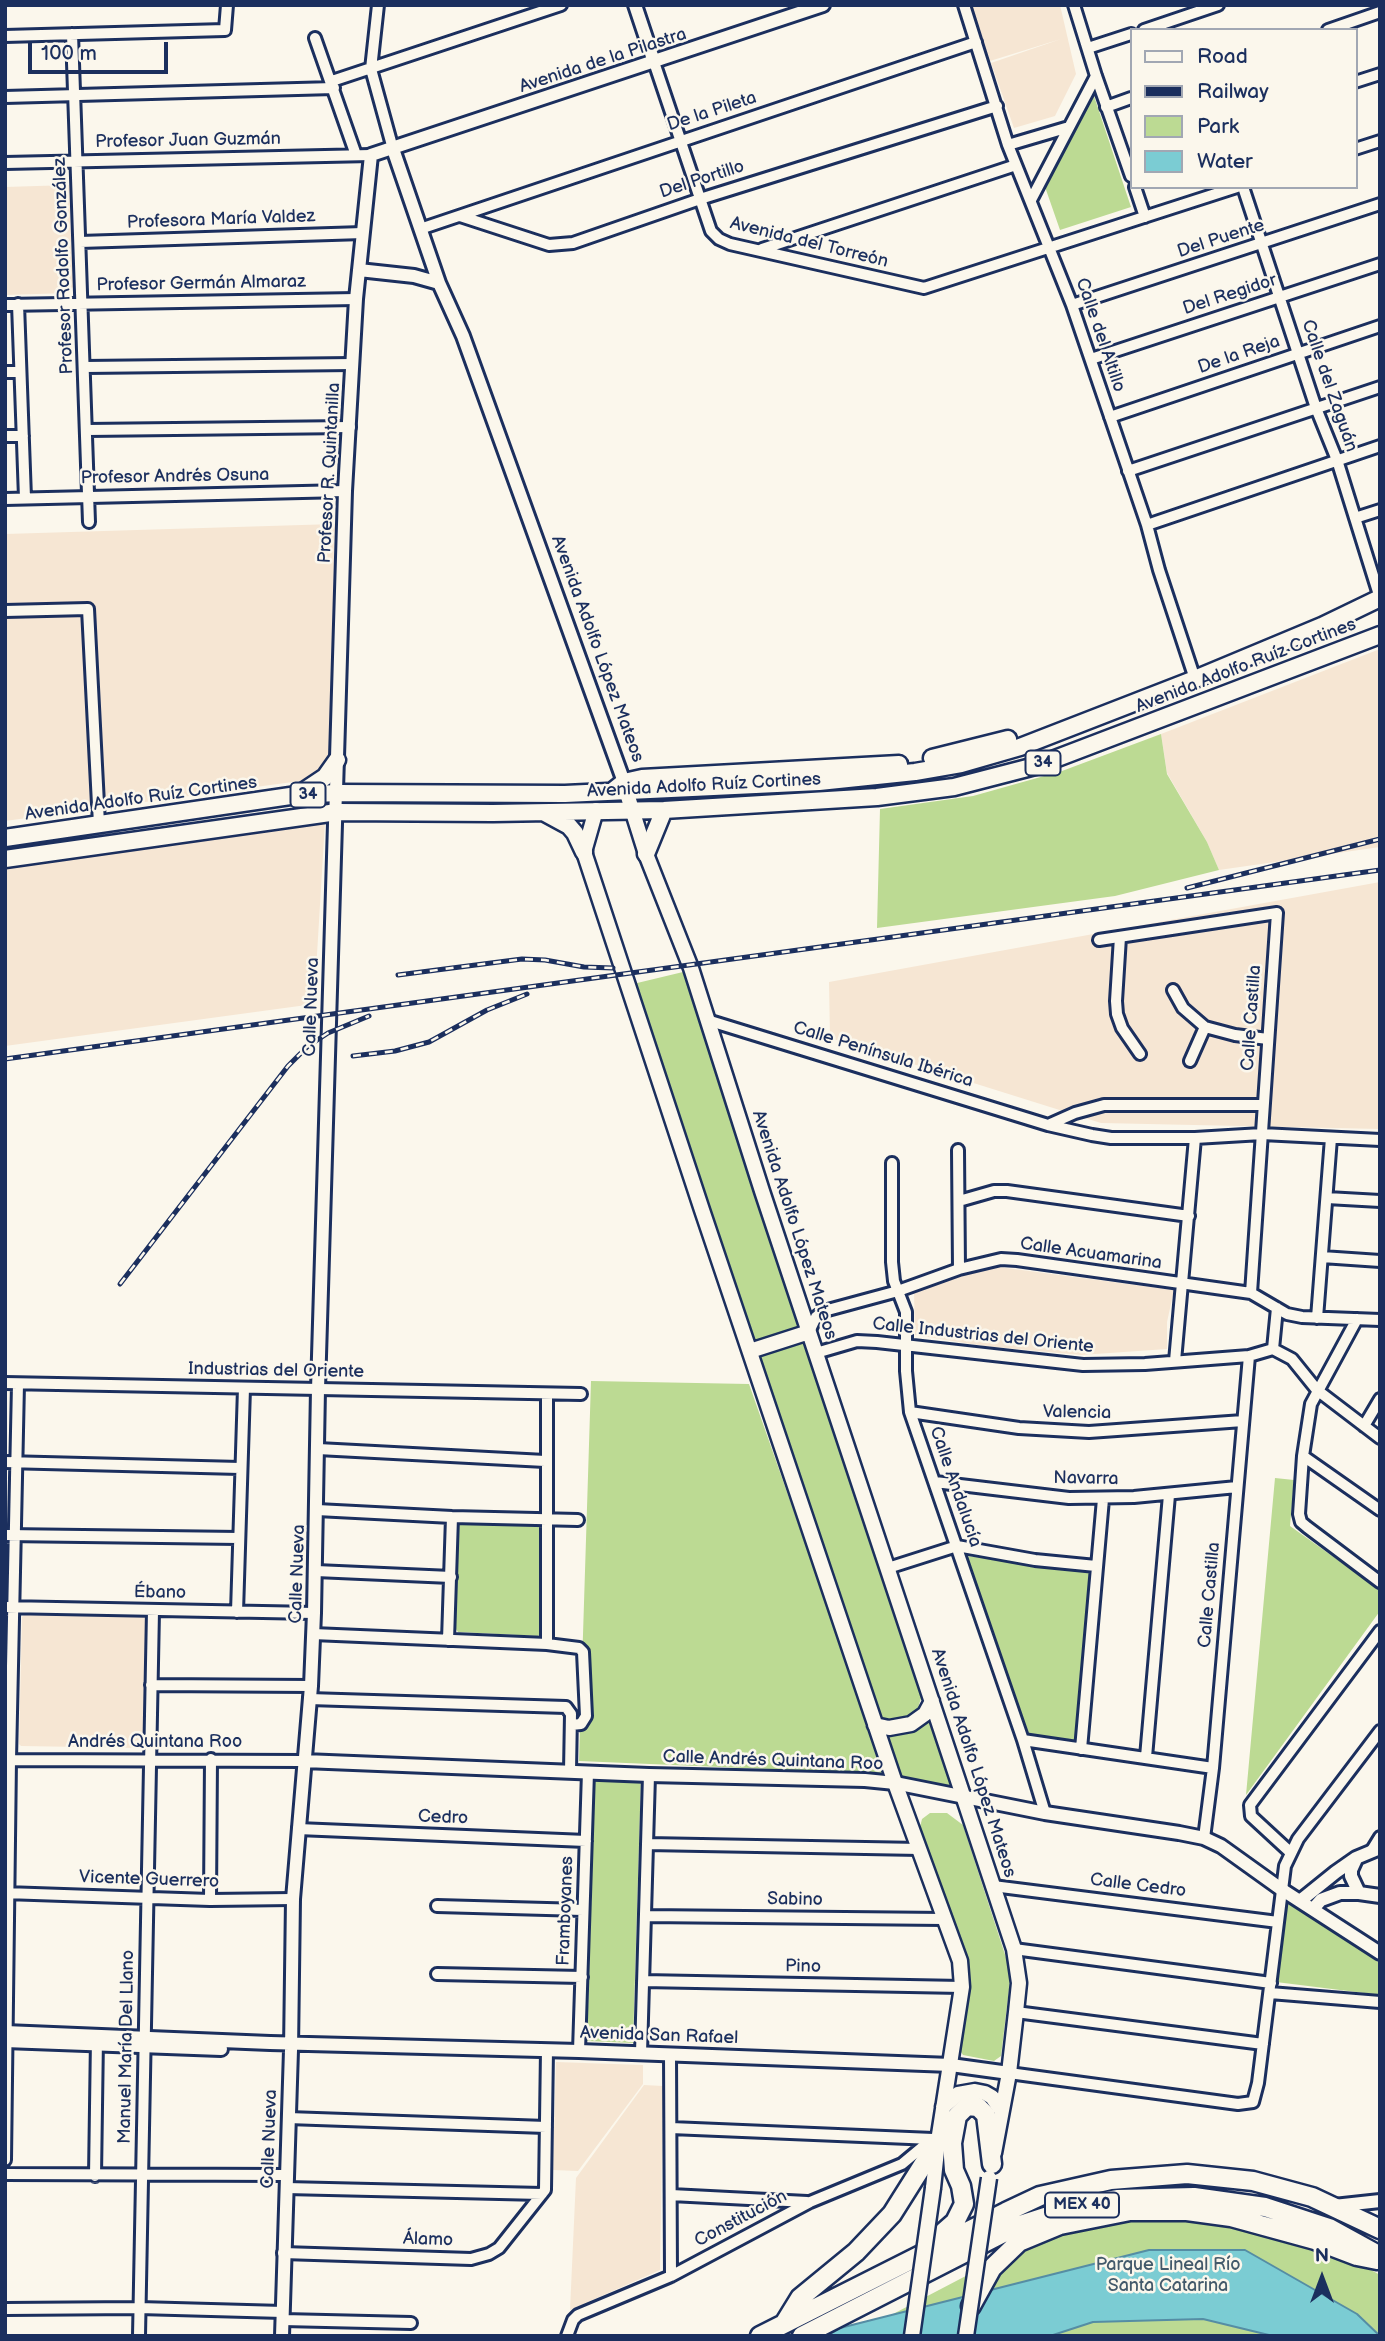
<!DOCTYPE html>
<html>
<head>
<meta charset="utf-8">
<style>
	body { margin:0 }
	#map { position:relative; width:1385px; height:2341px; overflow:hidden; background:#fbf7ec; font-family:"Balsamiq Sans",sans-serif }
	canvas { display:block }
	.frame { position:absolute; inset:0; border:7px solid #1b2f5e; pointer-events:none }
	.legend { position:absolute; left:1130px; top:28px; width:228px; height:161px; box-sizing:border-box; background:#fbf7ec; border:2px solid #a1a7b3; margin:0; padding:9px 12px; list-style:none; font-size:21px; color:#1b2f5e }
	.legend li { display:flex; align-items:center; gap:14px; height:35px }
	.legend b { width:35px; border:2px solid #a1a7b3 }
	.north { position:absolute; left:1287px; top:2243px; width:70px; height:70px; -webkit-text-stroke:5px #fbf7ec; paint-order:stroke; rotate:0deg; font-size:19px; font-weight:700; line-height:28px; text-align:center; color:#1b2f5e }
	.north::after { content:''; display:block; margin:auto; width:24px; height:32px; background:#1b2f5e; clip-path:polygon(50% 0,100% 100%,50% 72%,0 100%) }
	.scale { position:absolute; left:28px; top:42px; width:140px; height:32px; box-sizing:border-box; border:4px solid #1b2f5e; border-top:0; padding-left:9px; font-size:21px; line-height:24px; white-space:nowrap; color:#1b2f5e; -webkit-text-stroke:5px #fbf7ec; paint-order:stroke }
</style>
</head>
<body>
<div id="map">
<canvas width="1385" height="2341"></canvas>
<div class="frame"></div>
<ul class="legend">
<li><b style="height:9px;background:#fbf7ec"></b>Road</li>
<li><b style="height:9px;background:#1b2f5e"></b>Railway</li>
<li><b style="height:19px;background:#bcda93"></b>Park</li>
<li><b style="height:19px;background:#7bccd3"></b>Water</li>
</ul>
<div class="north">N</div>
<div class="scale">100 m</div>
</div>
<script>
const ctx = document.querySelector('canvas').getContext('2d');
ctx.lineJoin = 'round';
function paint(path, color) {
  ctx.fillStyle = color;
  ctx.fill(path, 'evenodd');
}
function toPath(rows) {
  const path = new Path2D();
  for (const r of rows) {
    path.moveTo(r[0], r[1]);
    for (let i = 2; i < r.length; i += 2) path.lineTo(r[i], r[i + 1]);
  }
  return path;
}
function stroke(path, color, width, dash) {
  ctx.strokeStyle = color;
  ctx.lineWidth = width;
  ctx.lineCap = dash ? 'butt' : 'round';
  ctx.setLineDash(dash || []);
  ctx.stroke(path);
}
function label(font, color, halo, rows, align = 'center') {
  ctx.font = font + ' "Balsamiq Sans",sans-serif';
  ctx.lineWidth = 5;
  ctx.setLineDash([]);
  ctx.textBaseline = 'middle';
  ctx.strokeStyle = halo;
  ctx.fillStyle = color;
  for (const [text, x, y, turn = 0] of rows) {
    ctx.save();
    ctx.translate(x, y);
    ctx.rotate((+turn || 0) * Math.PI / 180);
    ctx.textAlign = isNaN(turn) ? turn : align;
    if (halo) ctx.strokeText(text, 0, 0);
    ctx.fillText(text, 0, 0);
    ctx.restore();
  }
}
paint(toPath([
	[970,5,1060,5,1076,74,1055,116,1014,128,991,63,1061,39,990,61],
	[69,185,73,287,69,293,5,295,5,187],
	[335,524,329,759,323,772,300,781,5,821,5,534],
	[1380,649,1380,847,1219,870,1207,842,1167,773,1161,734],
	[325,822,314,1004,5,1046,5,868],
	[1380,882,1380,1129,1101,1123,830,1038,829,982],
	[991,1266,1174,1290,1167,1322,1167,1349,1081,1355,984,1346,915,1335,914,1292],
	[26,1613,144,1615,146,1617,143,1744,140,1748,21,1746,19,1744,22,1617],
	[556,2062,643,2065,643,2084,578,2171,553,2170],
	[644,2085,663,2086,660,2270,570,2310,576,2178]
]), '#f6e6d3');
paint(toPath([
	[1093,93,1131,207,1060,230,1044,184],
	[1161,734,1167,774,1207,842,1219,870,1115,896,877,928,880,809,973,796,1062,771],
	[683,972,801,1331,754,1344,633,984],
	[806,1342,923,1692,916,1714,908,1721,895,1723,885,1720,878,1713,758,1357],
	[591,1381,749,1384,886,1774,579,1761],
	[1275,1478,1294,1480,1290,1526,1380,1590,1380,1611,1246,1795],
	[462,1520,540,1524,544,1529,542,1633,538,1636,458,1632,455,1628,458,1524],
	[967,1556,1091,1571,1076,1740,1026,1734],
	[932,1717,958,1792,899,1777,881,1732,892,1734,913,1733],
	[595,1776,641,1778,633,2043,587,2041],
	[930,1813,947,1813,963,1825,1011,1973,1001,2056,994,2061,963,2055,959,2049,968,1974,919,1831,922,1819],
	[1286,1902,1377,1961,1380,1965,1380,1995,1276,1982],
	[1147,2216,1221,2216,1359,2263,1380,2275,1380,2336,851,2336,1025,2245,1063,2231]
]), '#bcda93');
const water = toPath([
	[1149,2250,1245,2250,1357,2314,1380,2336,1273,2336,1203,2319,1093,2322,1050,2336,827,2336,840,2328,1149,2250]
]);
paint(water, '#7bccd3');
stroke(water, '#558da4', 2);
const minor = toPath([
	[378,5,371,69,393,149],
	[964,5,1008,145,1072,305,1147,525,1159,570,1195,679],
	[1074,5,1096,76,1131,176],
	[1144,30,1218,5],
	[1328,30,1380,12],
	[72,34,89,522],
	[5,36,225,30,227,5],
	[315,38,356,155],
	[1088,48,1131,34],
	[654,62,711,231,719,239,730,244,924,288,1237,187],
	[332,81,561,5],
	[1355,82,1380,74],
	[5,97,334,88],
	[1106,107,1131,98],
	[1008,145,1069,127],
	[1355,149,1380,141],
	[5,163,371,155],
	[1135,187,1145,217],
	[1243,187,1316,408,1337,460,1380,598],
	[1031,200,1096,76],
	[460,216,549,245,573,243,700,199,997,106],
	[420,229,976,42],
	[80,242,363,233],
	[762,249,1016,165],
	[18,304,25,498],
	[5,305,356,299],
	[1072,305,1380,204],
	[1091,359,1380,264],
	[85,367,353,364],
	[5,372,20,372],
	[1110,417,1380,326],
	[87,430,350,427],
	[5,436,23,436],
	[1128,471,1380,387],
	[5,499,345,491],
	[1355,518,1380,510],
	[1147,525,1380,446],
	[5,611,88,609,99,824],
	[1120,937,1116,1001,1117,1014,1122,1028,1140,1054],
	[1099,940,1277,913,1251,1293],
	[1173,990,1183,1008,1205,1027,1235,1035,1268,1039],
	[707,1020,1048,1125,1092,1135,1111,1138,1195,1138,1262,1134,1380,1140],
	[1190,1061,1205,1027],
	[1048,1125,1075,1113,1104,1105,1263,1105],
	[958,1150,959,1269],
	[892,1163,892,1262,894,1281,906,1312,906,1371,910,1412,1023,1740,1045,1813],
	[1327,1198,1380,1201],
	[959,1201,994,1191,1007,1191,1189,1216],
	[1322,1257,1380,1261],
	[1317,1318,1331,1138],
	[1357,1319,1311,1404,1303,1456,1299,1514,1301,1522,1307,1527,1380,1582],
	[809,1332,816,1317,824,1311,898,1291,959,1269,1001,1259,1017,1260,1251,1293,1287,1314,1302,1317,1380,1320],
	[1273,1349,1292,1359,1317,1390,1380,1438],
	[1273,1349,1277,1308],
	[816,1353,857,1341,877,1342,1083,1365,1145,1364,1249,1356,1273,1349],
	[1175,1361,1195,1138],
	[5,1383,581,1394],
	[910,1412,1019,1428,1089,1432,1243,1421],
	[1364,1426,1380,1399],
	[318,1449,545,1461],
	[1303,1456,1380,1510],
	[5,1462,240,1468],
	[935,1482,1069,1498,1134,1497,1237,1487],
	[317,1510,452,1517,578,1520],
	[5,1535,239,1538],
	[888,1568,957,1546,1035,1560,1096,1566],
	[316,1571,451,1577],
	[5,1607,314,1613],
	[237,1612,244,1388],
	[313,1634,547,1644,579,1648,583,1652,586,1716,581,1724,571,1725],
	[448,1640,452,1517],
	[547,1644,547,1395],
	[151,1685,311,1686],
	[309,1699,566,1707,571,1714,570,1771],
	[1023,1740,1213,1768],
	[1081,1749,1103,1499],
	[1146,1757,1169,1495],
	[6,1760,304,1761],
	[298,1829,586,1841],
	[1204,1838,1213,1768,1249,1356],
	[647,1844,920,1849],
	[1372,1850,1380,1837],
	[1290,1852,1251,1816,1250,1805,1380,1631],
	[993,1886,1278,1922],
	[5,1893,210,1900,293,1899],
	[210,1900,211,1759],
	[437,1906,583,1910],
	[645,1916,944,1919],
	[1014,1949,1271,1983],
	[437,1974,582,1977],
	[643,1981,962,1987],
	[1270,1993,1380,2002],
	[1016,2012,1263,2044],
	[579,2051,588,1772],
	[641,2053,649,1775],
	[670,2054,671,2276],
	[1009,2073,1238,2104,1253,2102,1258,2083,1285,1866,1298,1839,1380,1731],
	[288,2118,546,2127],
	[671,2128,933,2139],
	[5,2160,10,1760,18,1384],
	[5,2174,286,2175],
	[95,2176,97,2038],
	[286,2188,542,2194],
	[671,2195,807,2202],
	[283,2253,471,2259,489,2254,499,2248,545,2190,547,2050],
	[5,2309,139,2308,283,2312],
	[283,2320,411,2323],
	[139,2336,153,1611],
	[567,2336,573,2320,578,2315,671,2276,810,2202,902,2164,932,2139]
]);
const tertiary = toPath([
	[635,5,654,62],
	[393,149,439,283,463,336,624,782],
	[359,270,414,276,439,283],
	[304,1761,649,1775,865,1780,895,1783,1045,1813,1179,1833,1204,1838,1221,1846,1281,1889,1380,1953],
	[1356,1859,1351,1870,1351,1876,1359,1893],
	[1300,1901,1336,1872,1356,1858,1380,1848],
	[1313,1909,1321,1900,1340,1893,1359,1893,1380,1896],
	[5,2032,270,2043,579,2051,951,2065,1009,2073],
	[5,2041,221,2049],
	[1334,2206,1380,2201],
	[282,2336,291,2050,293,1899,311,1686,314,1613,318,1389,345,491,356,299,371,155,823,5]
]);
const secondary = toPath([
	[624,784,646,854,691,968,762,1191,1014,1949,1019,1983,1016,2012,1009,2073,994,2153],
	[596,810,584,852,702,1210,895,1783,960,1961,962,1987,938,2141,933,2188],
	[750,1351,809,1332],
	[875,1725,889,1728,911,1724,925,1714,932,1701],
	[943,2107,958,2094,975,2091,985,2093,992,2097,1001,2110]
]);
const primary = toPath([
	[932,758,1008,739],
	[614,790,624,782,642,778,899,764],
	[301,793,325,777,337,760],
	[545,813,569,826,575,833,584,852],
	[5,838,297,795,337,793,565,794,819,782,915,772,961,764,1020,747,1195,679,1322,626,1380,598],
	[646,854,664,810],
	[5,859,337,812,493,813,664,810,877,797,954,787,1039,765,1380,635]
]);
const trunk = toPath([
	[930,2244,955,2222,964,2204,961,2186,954,2170,952,2143,957,2116,967,2106,978,2107,986,2115,992,2164],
	[971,2306,992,2268,1019,2242,1060,2225,1130,2211,1187,2211,1231,2217,1315,2240,1357,2256,1377,2260],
	[784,2324,800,2298,856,2252,892,2214,938,2141],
	[760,2336,1006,2212,1040,2196,1111,2180,1187,2174,1253,2181,1312,2197,1380,2229],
	[802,2336,1017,2226,1082,2205,1117,2199,1194,2197,1265,2207,1329,2228,1380,2256]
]);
stroke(minor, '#1b2f5e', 16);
stroke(tertiary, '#1b2f5e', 18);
stroke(secondary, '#1b2f5e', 19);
stroke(primary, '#1b2f5e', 21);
stroke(trunk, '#1b2f5e', 23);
stroke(minor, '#fbf7ec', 10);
stroke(tertiary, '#fbf7ec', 12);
stroke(secondary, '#fbf7ec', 14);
stroke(primary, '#fbf7ec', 16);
stroke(trunk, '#fbf7ec', 18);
const rail = toPath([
	[1187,888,1380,839],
	[398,975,522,959,545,960,584,967,613,968],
	[353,1056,395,1051,429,1042,487,1010,527,994],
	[5,1059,1380,870],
	[120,1284,288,1066,308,1046,328,1033,369,1016]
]);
stroke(rail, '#1b2f5e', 5);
stroke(rail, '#fbf7ec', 2.5, [8]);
const secondaryBridge = toPath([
	[912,2336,933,2188],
	[966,2336,989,2178]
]);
stroke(secondaryBridge, '#1b2f5e', 19, []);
stroke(secondaryBridge, '#fbf7ec', 14);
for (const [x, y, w] of [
	[1043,763,35],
	[308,795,35],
	[1082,2205,74]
]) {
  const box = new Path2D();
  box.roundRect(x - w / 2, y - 12.5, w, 25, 5);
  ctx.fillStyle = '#fbf7ec';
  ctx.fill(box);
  stroke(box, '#1b2f5e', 2);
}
label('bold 16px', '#1b2f5e', null, [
	["34",1043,763],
	["34",308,795],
	["MEX 40",1082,2205]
]);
label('18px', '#1b2f5e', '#fbf7ec', [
	["Avenida de la Pilastra",603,61,-18],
	["De la Pileta",712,112,-18],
	["Profesor Juan Guzmán",188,141,-1],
	["Del Portillo",702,180,-18],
	["Profesora María Valdez",221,220,-2],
	["Del Puente",1221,239,-18],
	["Avenida del Torreón",809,243,14],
	["Profesor Rodolfo González",64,266,-92],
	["Profesor Germán Almaraz",201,284,-1],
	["Del Regidor",1230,295,-18],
	["Calle del Altillo",1100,335,71],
	["De la Reja",1239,355,-19],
	["Calle del Zaguán",1329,386,71],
	["Profesor R. Quintanilla",330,473,-87],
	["Profesor Andrés Osuna",175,477,-1],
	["Avenida Adolfo López Mateos",597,649,70],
	["Avenida Adolfo Ruíz Cortines",1246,666,-21],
	["Avenida Adolfo Ruíz Cortines",704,786,-3],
	["Avenida Adolfo Ruíz Cortines",141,799,-8],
	["Calle Nueva",312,1007,-88],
	["Calle Castilla",1252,1018,-86],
	["Calle Península Ibérica",883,1055,17],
	["Avenida Adolfo López Mateos",794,1225,72],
	["Calle Acuamarina",1091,1254,8],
	["Calle Industrias del Oriente",983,1336,6],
	["Industrias del Oriente",276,1371,1],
	["Valencia",1077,1413,1],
	["Navarra",1086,1479,1],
	["Calle Andalucía",955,1487,71],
	["Calle Nueva",298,1574,-88],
	["Ébano",160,1593,1],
	["Calle Castilla",1210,1595,-85],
	["Andrés Quintana Roo",155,1742],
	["Calle Andrés Quintana Roo",773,1761,2],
	["Avenida Adolfo López Mateos",973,1763,72],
	["Cedro",443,1818,2],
	["Vicente Guerrero",149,1880,2],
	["Calle Cedro",1138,1886,7],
	["Sabino",795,1900,1],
	["Framboyanes",566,1911,-88],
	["Pino",803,1967,1],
	["Avenida San Rafael",659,2036,2],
	["Manuel María Del Llano",127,2047,-89],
	["Calle Nueva",270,2139,-88],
	["Constitución",741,2219,-28],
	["Álamo",428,2240,2]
]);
label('18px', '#435a6b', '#fbf7ec', [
	["Parque Lineal Río",1168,2265],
	["Santa Catarina",1168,2286]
]);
</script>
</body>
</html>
